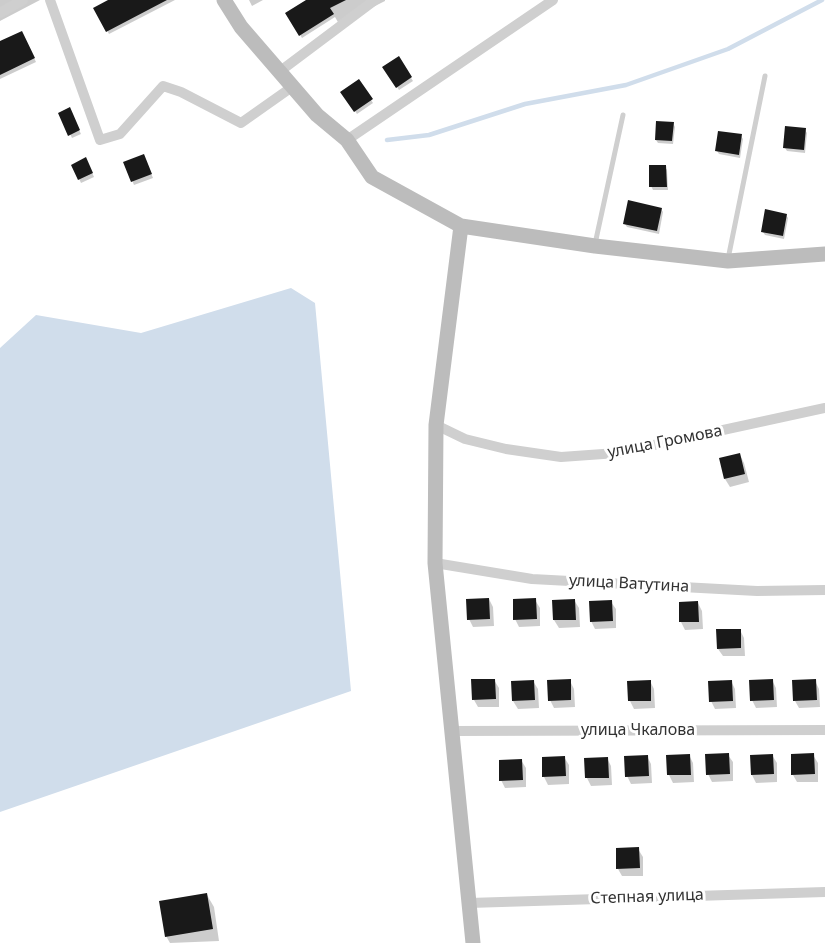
<!DOCTYPE html>
<html>
<head>
<meta charset="utf-8">
<style>
	body { margin:0 }
	canvas { display:block; background:#fff }
</style>
</head>
<body>
<canvas width="825" height="943"></canvas>
<script>
const ctx = document.querySelector('canvas').getContext('2d');
ctx.lineJoin = 'round';
function paint(path, color) {
  ctx.fillStyle = color;
  ctx.fill(path, 'evenodd');
}
function toPath(rows) {
  const path = new Path2D();
  for (const r of rows) {
    path.moveTo(r[0], r[1]);
    for (let i = 2; i < r.length; i += 2) path.lineTo(r[i], r[i + 1]);
  }
  return path;
}
function stroke(path, color, width, dash) {
  ctx.strokeStyle = color;
  ctx.lineWidth = width;
  ctx.lineCap = dash ? 'butt' : 'round';
  ctx.setLineDash(dash || []);
  ctx.stroke(path);
}
function label(font, color, halo, rows, align = 'center') {
  ctx.font = font + ' "Noto Sans",sans-serif';
  ctx.lineWidth = 6;
  ctx.setLineDash([]);
  ctx.textBaseline = 'middle';
  ctx.strokeStyle = halo;
  ctx.fillStyle = color;
  for (const [text, x, y, turn = 0] of rows) {
    ctx.save();
    ctx.translate(x, y);
    ctx.rotate((+turn || 0) * Math.PI / 180);
    ctx.textAlign = isNaN(turn) ? turn : align;
    if (halo) ctx.strokeText(text, 0, 0);
    ctx.fillText(text, 0, 0);
    ctx.restore();
  }
}
paint(toPath([
	[291,288,315,303,351,691,0,812,0,348,36,315,141,333]
]), '#d0ddeb');
paint(toPath([
	[0,0,40,0,0,21],
	[112,0,175,0,109,34,95,8],
	[249,0,263,0,252,6],
	[308,0,385,0,385,1,339,24,335,17,302,38,287,14],
	[22,33,36,62,0,79,0,43],
	[398,58,413,81,399,90,384,67],
	[359,81,373,103,357,114,342,92],
	[69,109,81,134,72,138,60,113],
	[673,123,675,127,673,144,658,143,656,140],
	[805,130,807,133,805,153,787,151,785,148],
	[741,136,743,139,740,158,719,154,717,151],
	[86,159,94,177,81,183,73,165],
	[145,159,153,178,134,185,125,163],
	[665,167,667,170,668,190,653,190,651,186],
	[661,209,663,212,659,234,627,227,625,224],
	[786,215,788,218,784,239,765,235,763,232],
	[740,455,744,463,749,482,730,487,725,479,721,460],
	[489,599,493,607,494,626,473,627,469,619],
	[535,600,540,608,540,626,519,627,515,619],
	[574,600,579,608,580,627,559,628,554,620,553,601],
	[611,602,616,609,616,628,595,629,591,621],
	[680,603,698,603,702,611,703,629,685,630,681,622],
	[740,630,744,638,745,656,723,656,718,649],
	[494,680,499,688,499,707,478,707,474,700],
	[772,680,776,688,777,707,756,708,752,700],
	[533,681,538,689,539,708,518,709,513,701],
	[570,681,574,689,575,707,554,708,550,700],
	[650,681,654,689,655,708,634,709,630,701,629,682],
	[731,681,735,689,736,708,715,709,711,701],
	[815,681,819,689,820,707,799,708,795,701],
	[689,755,693,763,694,782,673,783,669,775],
	[728,755,733,762,733,781,712,782,708,774],
	[772,755,777,763,777,782,756,783,752,775],
	[813,755,818,763,818,782,797,782,793,775],
	[647,756,651,764,652,783,631,784,627,776],
	[564,757,569,765,569,784,548,785,544,777,543,758],
	[607,758,611,766,612,785,591,786,587,778],
	[521,760,526,768,526,787,505,788,501,780],
	[638,849,643,857,643,876,622,876,618,869],
	[207,895,214,907,219,941,170,943,166,936]
]), '#0003');
stroke(toPath([
	[387,140,429,135,525,104,626,85,728,49,822,0]
]), '#d0ddeb', 4.5);
paint(toPath([
	[108,0,167,0,106,32,93,8],
	[306,0,346,0,330,8,334,14,299,36,285,13],
	[22,31,35,58,0,75,0,41],
	[399,56,412,77,396,88,382,67],
	[359,79,373,99,354,112,340,92],
	[70,107,80,130,68,136,58,113],
	[656,121,674,122,672,141,655,140],
	[785,126,806,128,804,150,783,148],
	[718,131,742,134,739,155,715,151],
	[144,154,152,174,131,182,123,162],
	[86,157,93,173,78,180,71,165],
	[649,165,666,165,667,187,649,187],
	[628,200,662,208,657,231,623,224],
	[765,209,787,214,783,236,761,232],
	[740,453,745,474,724,479,719,458],
	[489,598,490,619,467,620,466,599],
	[536,598,537,619,513,620,513,599],
	[575,599,576,620,553,620,552,600],
	[612,600,613,621,590,622,589,601],
	[698,601,699,622,679,622,679,602],
	[716,629,741,629,741,648,717,649],
	[471,679,495,679,496,699,472,700],
	[571,679,571,700,548,701,547,680],
	[773,679,774,700,750,701,749,680],
	[816,679,817,700,793,701,792,680],
	[534,680,535,700,512,701,511,681],
	[651,680,651,701,628,701,627,681],
	[732,680,733,701,709,702,708,681],
	[729,753,730,774,706,775,705,754],
	[814,753,815,774,791,775,791,754],
	[690,754,691,775,667,775,666,755],
	[773,754,774,774,751,775,750,755],
	[648,755,649,776,625,777,624,756],
	[565,756,566,776,542,777,542,757],
	[608,757,609,778,585,778,584,758],
	[522,759,523,780,499,781,499,760],
	[639,847,640,868,616,869,616,848],
	[207,893,213,929,165,937,159,901]
]), '#191919');
stroke(toPath([
	[595,244,623,115],
	[728,259,765,76]
]), '#cfcfcf', 5);
stroke(toPath([
	[50,0,100,140,120,134,163,86,181,92,241,123,292,87],
	[0,13,23,0],
	[279,72,375,0],
	[347,140,553,0],
	[436,425,465,439,506,449,561,457,617,453,825,408],
	[435,563,532,579,757,591,825,590],
	[452,731,825,730],
	[469,903,825,892]
]), '#cfcfcf', 10);
stroke(toPath([
	[224,0,241,27,317,115,347,140,372,177,461,226,595,246,728,261,825,254],
	[461,226,436,425,435,563,473,943]
]), '#bcbcbc', 15);
label('16px', '#323232', '#fff', [
	["улица Громова",665,442,-11],
	["улица Ватутина",629,584,3],
	["улица Чкалова",638,730],
	["Степная улица",647,897,-2]
]);
</script>
</body>
</html>
